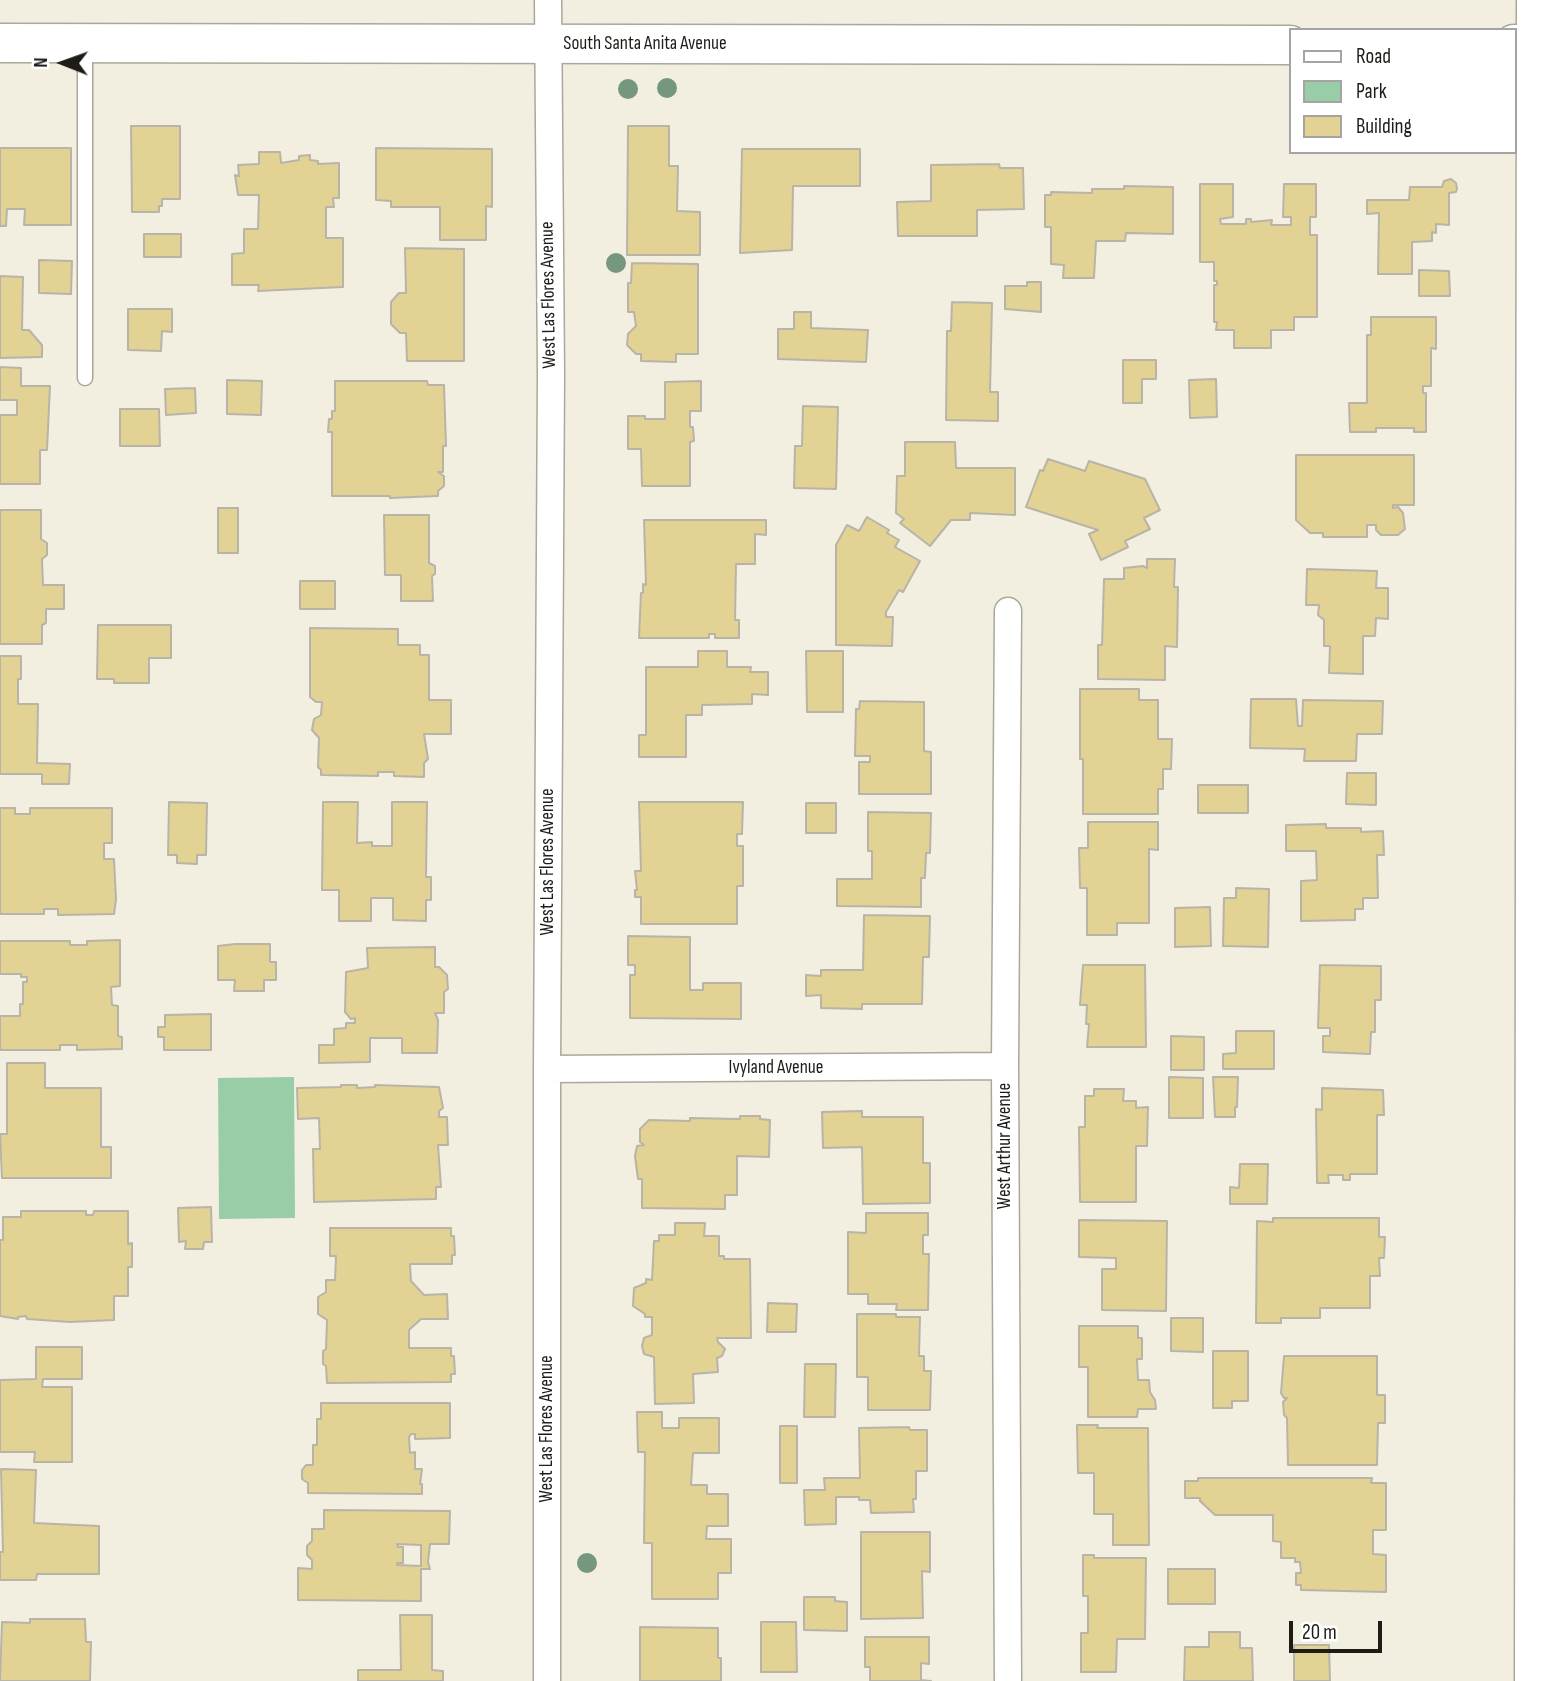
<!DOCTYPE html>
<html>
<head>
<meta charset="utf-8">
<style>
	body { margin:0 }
	#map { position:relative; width:1544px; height:1681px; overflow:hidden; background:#f2efe1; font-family:"Sofia Sans Condensed",sans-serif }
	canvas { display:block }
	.legend { position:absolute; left:1289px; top:28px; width:228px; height:126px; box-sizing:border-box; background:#fff; border:2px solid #a5a4a2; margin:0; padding:9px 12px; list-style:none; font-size:21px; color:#1d1c17 }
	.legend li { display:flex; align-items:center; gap:14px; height:35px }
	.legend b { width:35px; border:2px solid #a5a4a2 }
	.north { position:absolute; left:28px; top:28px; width:70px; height:70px; -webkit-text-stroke:5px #fff; paint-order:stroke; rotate:271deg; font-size:19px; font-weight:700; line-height:28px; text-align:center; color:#1d1c17 }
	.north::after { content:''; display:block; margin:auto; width:24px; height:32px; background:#1d1c17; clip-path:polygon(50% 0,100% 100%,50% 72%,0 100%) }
	.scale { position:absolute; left:1289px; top:1621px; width:93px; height:32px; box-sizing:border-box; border:4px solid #1d1c17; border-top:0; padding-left:9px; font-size:21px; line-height:24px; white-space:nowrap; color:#1d1c17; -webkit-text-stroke:5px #fff; paint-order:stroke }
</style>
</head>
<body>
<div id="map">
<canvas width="1544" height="1681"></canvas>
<ul class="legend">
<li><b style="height:9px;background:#fff"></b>Road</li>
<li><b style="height:19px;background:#98cda8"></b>Park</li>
<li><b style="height:19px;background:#e2d294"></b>Building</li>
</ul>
<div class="north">N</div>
<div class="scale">20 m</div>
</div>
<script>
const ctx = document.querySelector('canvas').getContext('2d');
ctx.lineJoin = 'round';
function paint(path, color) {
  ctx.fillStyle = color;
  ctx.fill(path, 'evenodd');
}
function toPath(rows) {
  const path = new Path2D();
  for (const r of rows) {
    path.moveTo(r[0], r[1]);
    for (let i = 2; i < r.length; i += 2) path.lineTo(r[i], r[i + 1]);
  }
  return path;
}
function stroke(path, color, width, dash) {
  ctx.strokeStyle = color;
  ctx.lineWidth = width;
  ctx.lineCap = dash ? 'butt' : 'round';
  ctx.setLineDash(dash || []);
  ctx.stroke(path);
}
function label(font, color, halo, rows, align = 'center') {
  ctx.font = font + ' "Sofia Sans Condensed",sans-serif';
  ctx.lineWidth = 7;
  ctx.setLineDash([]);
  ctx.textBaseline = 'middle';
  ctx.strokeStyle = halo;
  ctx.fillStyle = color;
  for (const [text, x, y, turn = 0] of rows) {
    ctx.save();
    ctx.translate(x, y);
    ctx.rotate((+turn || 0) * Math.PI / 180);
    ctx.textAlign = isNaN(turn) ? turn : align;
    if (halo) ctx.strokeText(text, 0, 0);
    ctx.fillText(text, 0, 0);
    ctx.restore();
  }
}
paint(toPath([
	[294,1077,295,1218,219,1219,218,1078]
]), '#98cda8');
const building = toPath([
	[131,126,180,126,180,199,162,199,162,206,159,206,159,212,132,212,131,126],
	[628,126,669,126,669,166,678,166,677,211,700,212,700,255,627,255,628,126],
	[0,148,71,148,71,225,24,225,25,209,7,209,6,226,0,226,0,148],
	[376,148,492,149,492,207,486,206,486,240,440,240,440,207,391,207,391,201,376,200,376,148],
	[742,149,860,149,860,186,793,186,792,250,740,253,742,149],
	[259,152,280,152,281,163,299,160,299,156,310,155,310,160,318,161,318,164,339,163,339,198,333,198,334,207,326,207,326,238,343,238,343,287,258,291,259,285,232,285,232,254,244,253,244,229,258,229,259,195,238,195,235,175,239,176,238,165,259,164,259,152],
	[999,164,1000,168,1023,168,1024,209,977,210,977,236,898,236,897,202,931,201,931,165,999,164],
	[1451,179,1456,183,1457,189,1456,192,1449,193,1449,225,1436,224,1436,233,1432,232,1432,241,1412,242,1412,274,1378,274,1379,213,1367,214,1367,200,1409,200,1410,187,1442,187,1444,181,1451,179],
	[1200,184,1233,184,1233,217,1220,219,1221,224,1246,224,1246,219,1251,219,1251,222,1272,220,1271,225,1291,225,1291,217,1283,217,1284,184,1316,184,1316,217,1310,217,1310,235,1317,235,1317,317,1294,317,1294,330,1271,330,1271,348,1234,348,1234,330,1216,330,1217,322,1214,322,1214,285,1217,285,1217,281,1214,281,1214,262,1200,262,1200,184],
	[1124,186,1173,187,1173,234,1126,233,1125,241,1096,241,1094,278,1063,278,1064,265,1051,264,1051,227,1045,227,1045,195,1051,195,1051,192,1092,193,1092,189,1124,189,1124,186],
	[144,234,181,234,181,257,144,257,144,234],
	[405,248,464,249,464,361,407,361,406,333,400,333,391,324,391,302,399,293,406,293,405,248],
	[39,260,72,261,71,294,39,293,39,260],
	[632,263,698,264,698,354,676,354,676,362,641,361,641,354,636,354,627,345,628,334,636,326,634,312,628,312,628,283,631,283,632,263],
	[1419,270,1449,271,1450,296,1419,296,1419,270],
	[0,276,23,277,22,330,29,330,42,345,42,357,0,358,0,276],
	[1027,282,1041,282,1041,312,1005,309,1005,286,1027,286,1027,282],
	[952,302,992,303,990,392,998,392,998,421,946,420,947,331,951,331,952,302],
	[128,309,172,309,172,332,162,331,161,351,128,350,128,309],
	[794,312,811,312,811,328,868,330,866,362,778,359,778,329,794,329,794,312],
	[1371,317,1436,317,1436,349,1431,348,1431,386,1423,386,1423,393,1426,393,1426,432,1414,432,1414,428,1376,428,1376,432,1350,432,1349,403,1367,403,1367,335,1371,335,1371,317],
	[1123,360,1156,360,1156,379,1142,379,1142,403,1123,403,1123,360],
	[0,367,21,368,21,386,50,386,47,450,40,450,40,484,0,484,0,415,17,415,17,400,0,400,0,367],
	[1216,379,1217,417,1190,418,1189,380,1216,379],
	[227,380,262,381,261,415,227,414,227,380],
	[335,381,427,381,428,385,444,385,446,446,443,446,443,472,438,472,444,476,444,486,438,491,438,496,390,498,390,496,332,496,332,432,328,432,329,419,332,419,332,411,335,411,335,381],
	[701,381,701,411,690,411,690,427,693,427,694,441,690,442,690,486,642,486,641,449,628,449,628,416,645,416,645,419,665,419,665,382,701,381],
	[195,388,196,413,166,415,165,389,195,388],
	[803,406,838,407,836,489,794,488,795,446,802,446,803,406],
	[120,409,159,409,160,446,120,446,120,409],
	[905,442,955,442,956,468,1015,468,1015,515,970,513,970,520,951,520,930,546,900,523,904,519,896,513,897,476,905,476,905,442],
	[1296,455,1414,455,1414,505,1393,505,1393,508,1398,507,1403,513,1405,529,1398,535,1381,535,1376,530,1376,525,1367,525,1367,537,1323,537,1323,533,1310,533,1296,520,1296,455],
	[1048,459,1085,471,1089,461,1145,479,1160,510,1144,518,1150,529,1125,541,1128,547,1101,560,1089,534,1098,530,1026,507,1040,470,1043,471,1048,459],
	[218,508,238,508,238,553,218,553,218,508],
	[0,510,41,510,41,539,47,543,47,555,42,559,43,585,64,585,64,609,46,609,46,623,42,625,42,644,0,644,0,510],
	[384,515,429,515,429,563,435,566,435,574,432,576,433,601,401,601,401,575,385,575,384,515],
	[867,517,889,530,887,533,899,540,895,547,920,561,903,592,899,590,886,612,886,617,893,617,892,646,836,645,836,545,847,525,859,531,867,517],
	[644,520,766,520,766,535,755,534,755,564,736,564,735,620,739,620,739,638,715,638,715,634,709,634,709,638,639,638,641,593,643,593,643,584,646,585,644,520],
	[1147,559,1175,559,1174,587,1178,587,1177,647,1165,646,1165,680,1098,679,1098,645,1102,645,1104,579,1124,579,1124,568,1143,566,1147,568,1147,559],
	[1307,569,1377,571,1376,588,1388,588,1388,619,1376,618,1375,636,1363,636,1363,674,1329,673,1330,646,1324,646,1324,620,1318,615,1319,605,1306,605,1307,569],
	[300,581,335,581,335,609,300,609,300,581],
	[98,625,171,625,171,658,149,658,149,683,114,683,114,679,97,679,98,625],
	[310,628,398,629,398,645,420,645,420,655,429,655,429,700,451,700,451,734,424,734,428,759,424,763,424,777,394,776,394,772,378,772,378,776,321,775,321,770,318,767,319,738,312,730,314,719,321,715,322,702,316,702,310,697,310,628],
	[698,651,727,651,727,667,751,667,750,672,768,672,768,695,752,694,752,704,702,705,702,715,686,715,686,757,639,757,639,735,646,735,646,667,698,667,698,651],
	[806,651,843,651,843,712,807,712,806,651],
	[0,656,21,656,21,679,18,679,18,704,38,704,37,763,70,764,69,784,42,784,42,774,0,774,0,656],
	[1080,689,1139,689,1139,700,1158,700,1158,739,1172,739,1171,769,1163,769,1163,789,1158,789,1158,814,1083,814,1083,759,1080,759,1080,689],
	[1251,699,1296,699,1298,726,1302,726,1303,700,1383,701,1382,734,1357,734,1356,761,1304,761,1305,749,1250,748,1251,699],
	[860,701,924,702,924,751,931,752,931,794,859,794,859,762,870,762,870,756,855,756,856,709,859,709,860,701],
	[1347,773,1376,773,1376,805,1346,804,1347,773],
	[1198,785,1248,785,1248,813,1198,813,1198,785],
	[169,802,207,803,206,855,197,855,197,864,177,863,177,855,168,855,169,802],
	[323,802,358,802,357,843,372,842,372,846,392,846,392,802,427,802,426,877,431,877,431,900,426,900,426,921,393,920,393,898,371,898,371,921,339,921,339,890,322,890,323,802],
	[639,802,743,802,742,834,737,834,737,846,743,846,743,886,737,886,737,924,641,924,641,897,635,897,635,890,637,890,635,871,641,871,639,802],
	[806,803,836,803,836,833,806,833,806,803],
	[0,808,15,808,15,814,30,814,30,808,112,808,112,843,104,843,104,859,114,859,116,899,114,914,58,915,58,909,44,909,44,914,0,914,0,808],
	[868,812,931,813,930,853,926,853,925,878,921,878,921,907,837,906,837,879,872,879,872,851,868,851,868,812],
	[1088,822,1158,822,1158,850,1149,849,1149,923,1117,923,1117,935,1087,935,1087,888,1080,888,1079,848,1088,848,1088,822],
	[1326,824,1326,828,1361,828,1361,832,1383,831,1384,855,1377,855,1378,898,1363,898,1363,909,1355,909,1355,920,1301,921,1301,881,1317,880,1316,851,1286,851,1286,825,1326,824],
	[1236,888,1269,889,1268,947,1223,946,1224,898,1236,898,1236,888],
	[1210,907,1211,946,1175,947,1175,908,1210,907],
	[864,915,930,916,929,957,923,957,922,1004,862,1004,862,1009,821,1008,821,995,806,996,806,975,821,976,821,970,863,970,864,915],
	[628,936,690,937,690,990,703,990,703,983,741,983,741,1019,630,1018,630,975,635,975,635,965,628,965,628,936],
	[120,940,120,986,111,987,112,1005,118,1006,118,1036,122,1037,122,1049,77,1050,77,1045,60,1045,60,1050,0,1050,0,1016,20,1016,20,1004,23,1004,23,982,27,982,27,977,21,977,21,974,0,974,0,941,70,941,70,945,87,945,87,941,120,940],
	[235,944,270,944,270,962,276,962,276,980,264,980,264,991,234,991,235,980,218,980,218,946,235,944],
	[435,947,435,967,439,967,447,975,448,989,444,992,444,1013,435,1013,438,1020,437,1053,402,1053,402,1038,370,1038,370,1062,319,1063,319,1045,334,1045,334,1029,346,1028,346,1023,355,1023,355,1018,351,1019,345,1012,346,972,368,968,367,948,435,947],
	[1083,965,1145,965,1146,1047,1087,1047,1089,1024,1086,1024,1087,1005,1080,1005,1083,965],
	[1320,965,1381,966,1381,1000,1375,1000,1375,1032,1371,1032,1370,1054,1323,1052,1323,1036,1330,1036,1330,1028,1318,1028,1320,965],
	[211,1014,211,1050,164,1050,164,1037,158,1037,158,1027,165,1027,165,1015,211,1014],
	[1236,1031,1274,1031,1274,1069,1223,1069,1223,1054,1236,1053,1236,1031],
	[1171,1036,1204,1037,1204,1070,1171,1070,1171,1036],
	[7,1063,45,1063,45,1088,101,1088,101,1147,111,1147,111,1178,2,1178,0,1134,7,1134,7,1063],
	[1169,1077,1203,1078,1203,1118,1169,1118,1169,1077],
	[1213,1077,1238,1077,1237,1107,1235,1107,1235,1117,1215,1117,1213,1077],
	[341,1085,357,1085,357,1088,375,1087,375,1085,439,1087,443,1108,439,1111,439,1117,447,1117,448,1145,438,1145,441,1187,436,1187,436,1199,314,1202,313,1149,320,1149,319,1118,298,1119,297,1088,341,1087,341,1085],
	[1322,1088,1383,1090,1384,1115,1377,1115,1377,1174,1350,1174,1350,1180,1343,1180,1343,1175,1328,1175,1329,1183,1317,1183,1316,1109,1322,1110,1322,1088],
	[1094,1089,1124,1089,1123,1101,1136,1101,1136,1108,1148,1107,1147,1146,1136,1146,1136,1202,1080,1202,1079,1127,1085,1127,1085,1096,1094,1096,1094,1089],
	[862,1111,862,1117,923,1117,923,1163,930,1163,930,1203,863,1204,862,1147,823,1148,822,1112,862,1111],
	[740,1116,760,1116,760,1119,770,1120,769,1157,737,1156,737,1195,725,1195,725,1209,642,1208,642,1179,638,1179,635,1156,637,1146,644,1145,640,1142,640,1129,649,1120,690,1121,690,1118,740,1119,740,1116],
	[1240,1164,1268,1164,1267,1204,1230,1204,1230,1187,1239,1188,1240,1164],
	[211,1207,212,1242,204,1242,203,1249,185,1249,186,1241,179,1242,178,1208,211,1207],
	[21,1211,86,1211,86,1215,93,1215,94,1211,128,1211,128,1244,132,1243,132,1267,128,1267,128,1296,114,1296,114,1320,70,1322,27,1319,26,1316,18,1317,18,1319,0,1316,0,1240,3,1240,3,1217,21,1217,21,1211],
	[866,1213,928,1213,928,1235,923,1235,923,1254,929,1254,928,1310,896,1310,897,1304,868,1304,868,1294,848,1294,848,1232,866,1233,866,1213],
	[1273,1218,1379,1218,1379,1237,1385,1237,1384,1258,1379,1258,1380,1276,1370,1276,1370,1308,1320,1308,1320,1318,1281,1318,1281,1323,1256,1323,1257,1221,1273,1222,1273,1218],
	[1079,1220,1167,1221,1166,1311,1102,1310,1102,1269,1116,1269,1116,1258,1079,1257,1079,1220],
	[675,1223,705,1223,704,1236,719,1236,719,1256,724,1256,724,1259,750,1259,751,1338,717,1338,718,1342,725,1349,722,1356,717,1358,718,1372,693,1374,694,1403,655,1404,654,1357,644,1354,642,1346,644,1338,652,1335,652,1317,645,1317,645,1314,633,1306,634,1288,646,1283,646,1279,652,1280,654,1241,659,1241,659,1235,675,1235,675,1223],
	[330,1228,451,1228,451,1236,454,1236,455,1255,452,1255,452,1264,410,1264,411,1281,424,1295,447,1294,448,1319,421,1319,409,1330,409,1348,451,1348,451,1356,454,1356,455,1374,451,1374,451,1382,327,1383,326,1366,323,1364,323,1351,326,1349,327,1320,318,1314,318,1297,326,1292,326,1280,335,1280,336,1256,330,1256,330,1228],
	[768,1303,797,1304,796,1332,767,1332,768,1303],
	[857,1314,896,1314,896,1317,920,1317,919,1356,924,1356,924,1371,931,1371,930,1410,868,1410,868,1377,857,1377,857,1314],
	[1171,1318,1203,1318,1203,1352,1171,1351,1171,1318],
	[1079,1326,1138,1326,1138,1338,1142,1338,1142,1359,1137,1359,1138,1380,1149,1380,1150,1392,1155,1400,1156,1409,1138,1409,1137,1417,1088,1417,1088,1367,1079,1367,1079,1326],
	[36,1347,82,1347,82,1379,43,1379,42,1387,72,1387,72,1462,34,1462,35,1452,0,1452,0,1380,36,1379,36,1347],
	[1213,1351,1248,1351,1248,1401,1232,1401,1232,1408,1213,1408,1213,1351],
	[1284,1356,1377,1356,1377,1395,1385,1395,1385,1423,1378,1423,1377,1465,1288,1465,1287,1418,1284,1415,1283,1402,1287,1398,1284,1398,1281,1393,1284,1356],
	[805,1364,836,1364,835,1417,804,1417,805,1364],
	[321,1403,450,1403,450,1438,415,1439,415,1434,411,1434,409,1437,410,1453,415,1452,415,1469,422,1469,420,1484,422,1484,422,1494,308,1493,308,1483,302,1479,302,1470,306,1465,313,1465,313,1445,317,1445,317,1419,321,1419,321,1403],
	[637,1412,662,1412,662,1428,679,1428,679,1418,719,1418,719,1453,693,1453,691,1485,707,1485,707,1494,728,1494,728,1526,707,1526,706,1539,731,1539,731,1573,718,1573,718,1599,652,1599,652,1543,644,1543,645,1452,638,1452,637,1412],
	[1077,1425,1098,1425,1097,1428,1148,1428,1149,1545,1113,1545,1113,1514,1094,1514,1094,1473,1078,1473,1077,1425],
	[780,1426,797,1426,797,1483,780,1483,780,1426],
	[909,1427,910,1430,927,1430,927,1471,916,1471,916,1499,913,1499,914,1512,871,1513,870,1500,859,1500,859,1497,836,1497,836,1524,805,1525,804,1490,825,1490,824,1478,860,1478,859,1428,909,1427],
	[1,1469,36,1470,34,1523,99,1526,99,1574,37,1574,36,1580,0,1580,0,1552,3,1552,1,1469],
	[1198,1478,1372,1478,1371,1483,1386,1483,1386,1530,1373,1530,1373,1554,1386,1555,1386,1592,1301,1590,1301,1585,1296,1585,1296,1573,1301,1573,1300,1562,1295,1562,1295,1558,1281,1558,1281,1542,1273,1541,1273,1515,1215,1515,1200,1501,1200,1498,1185,1498,1185,1481,1198,1481,1198,1478],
	[324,1510,450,1511,449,1544,430,1544,428,1562,430,1569,421,1569,421,1601,298,1600,298,1568,312,1569,312,1560,307,1555,307,1546,312,1541,312,1529,324,1529,324,1510],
	[397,1544,421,1545,421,1566,397,1565,397,1563,403,1563,403,1547,398,1547,397,1544],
	[861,1532,930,1532,930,1572,922,1571,923,1618,861,1619,861,1532],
	[1083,1555,1094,1555,1094,1558,1146,1558,1145,1639,1117,1639,1116,1672,1081,1672,1081,1633,1088,1633,1088,1596,1083,1596,1083,1555],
	[1168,1569,1215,1569,1215,1604,1168,1604,1168,1569],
	[804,1597,835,1597,835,1601,847,1602,847,1631,804,1630,804,1597],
	[400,1615,432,1615,432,1670,443,1671,443,1681,358,1681,358,1670,401,1670,400,1615],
	[30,1619,85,1619,86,1642,91,1642,90,1681,0,1681,2,1622,30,1623,30,1619],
	[761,1622,796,1622,797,1672,761,1672,761,1622],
	[640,1627,718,1628,718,1658,721,1658,721,1681,640,1681,640,1627],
	[1209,1632,1240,1632,1240,1648,1252,1648,1253,1681,1184,1681,1185,1647,1209,1647,1209,1632],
	[865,1637,929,1637,929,1664,921,1663,921,1680,931,1681,870,1681,870,1667,865,1667,865,1637],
	[1294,1645,1329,1645,1330,1681,1294,1681,1294,1645]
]);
paint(building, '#e2d294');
stroke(building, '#b8b4a7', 2);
const lane = toPath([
	[85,378,85,45]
]);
const street = toPath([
	[1008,611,1005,1066,1008,1681],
	[547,1069,1005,1066],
	[547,1681,547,1069,551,374,548,0]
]);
const secondary = toPath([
	[1534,1681,1536,0]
]);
const primary = toPath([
	[0,43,1290,45],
	[1514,44,1544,46]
]);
stroke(lane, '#aba79a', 17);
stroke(street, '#aba79a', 29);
stroke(secondary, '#aba79a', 41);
stroke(primary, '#aba79a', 41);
stroke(lane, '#fff', 14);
stroke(street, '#fff', 26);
stroke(secondary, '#fff', 38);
stroke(primary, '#fff', 38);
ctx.fillStyle = '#74977d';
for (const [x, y] of [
	[667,88],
	[628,89],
	[616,263],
	[587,1563]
]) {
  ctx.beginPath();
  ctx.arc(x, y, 10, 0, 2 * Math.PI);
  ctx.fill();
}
label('19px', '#1d1c17', '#fff', [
	["South Santa Anita Avenue",645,44],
	["West Las Flores Avenue",549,295,-91],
	["West Las Flores Avenue",548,862,-90],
	["Ivyland Avenue",776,1068],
	["West Arthur Avenue",1005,1146,-90],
	["West Las Flores Avenue",547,1429,-90]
]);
</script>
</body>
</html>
